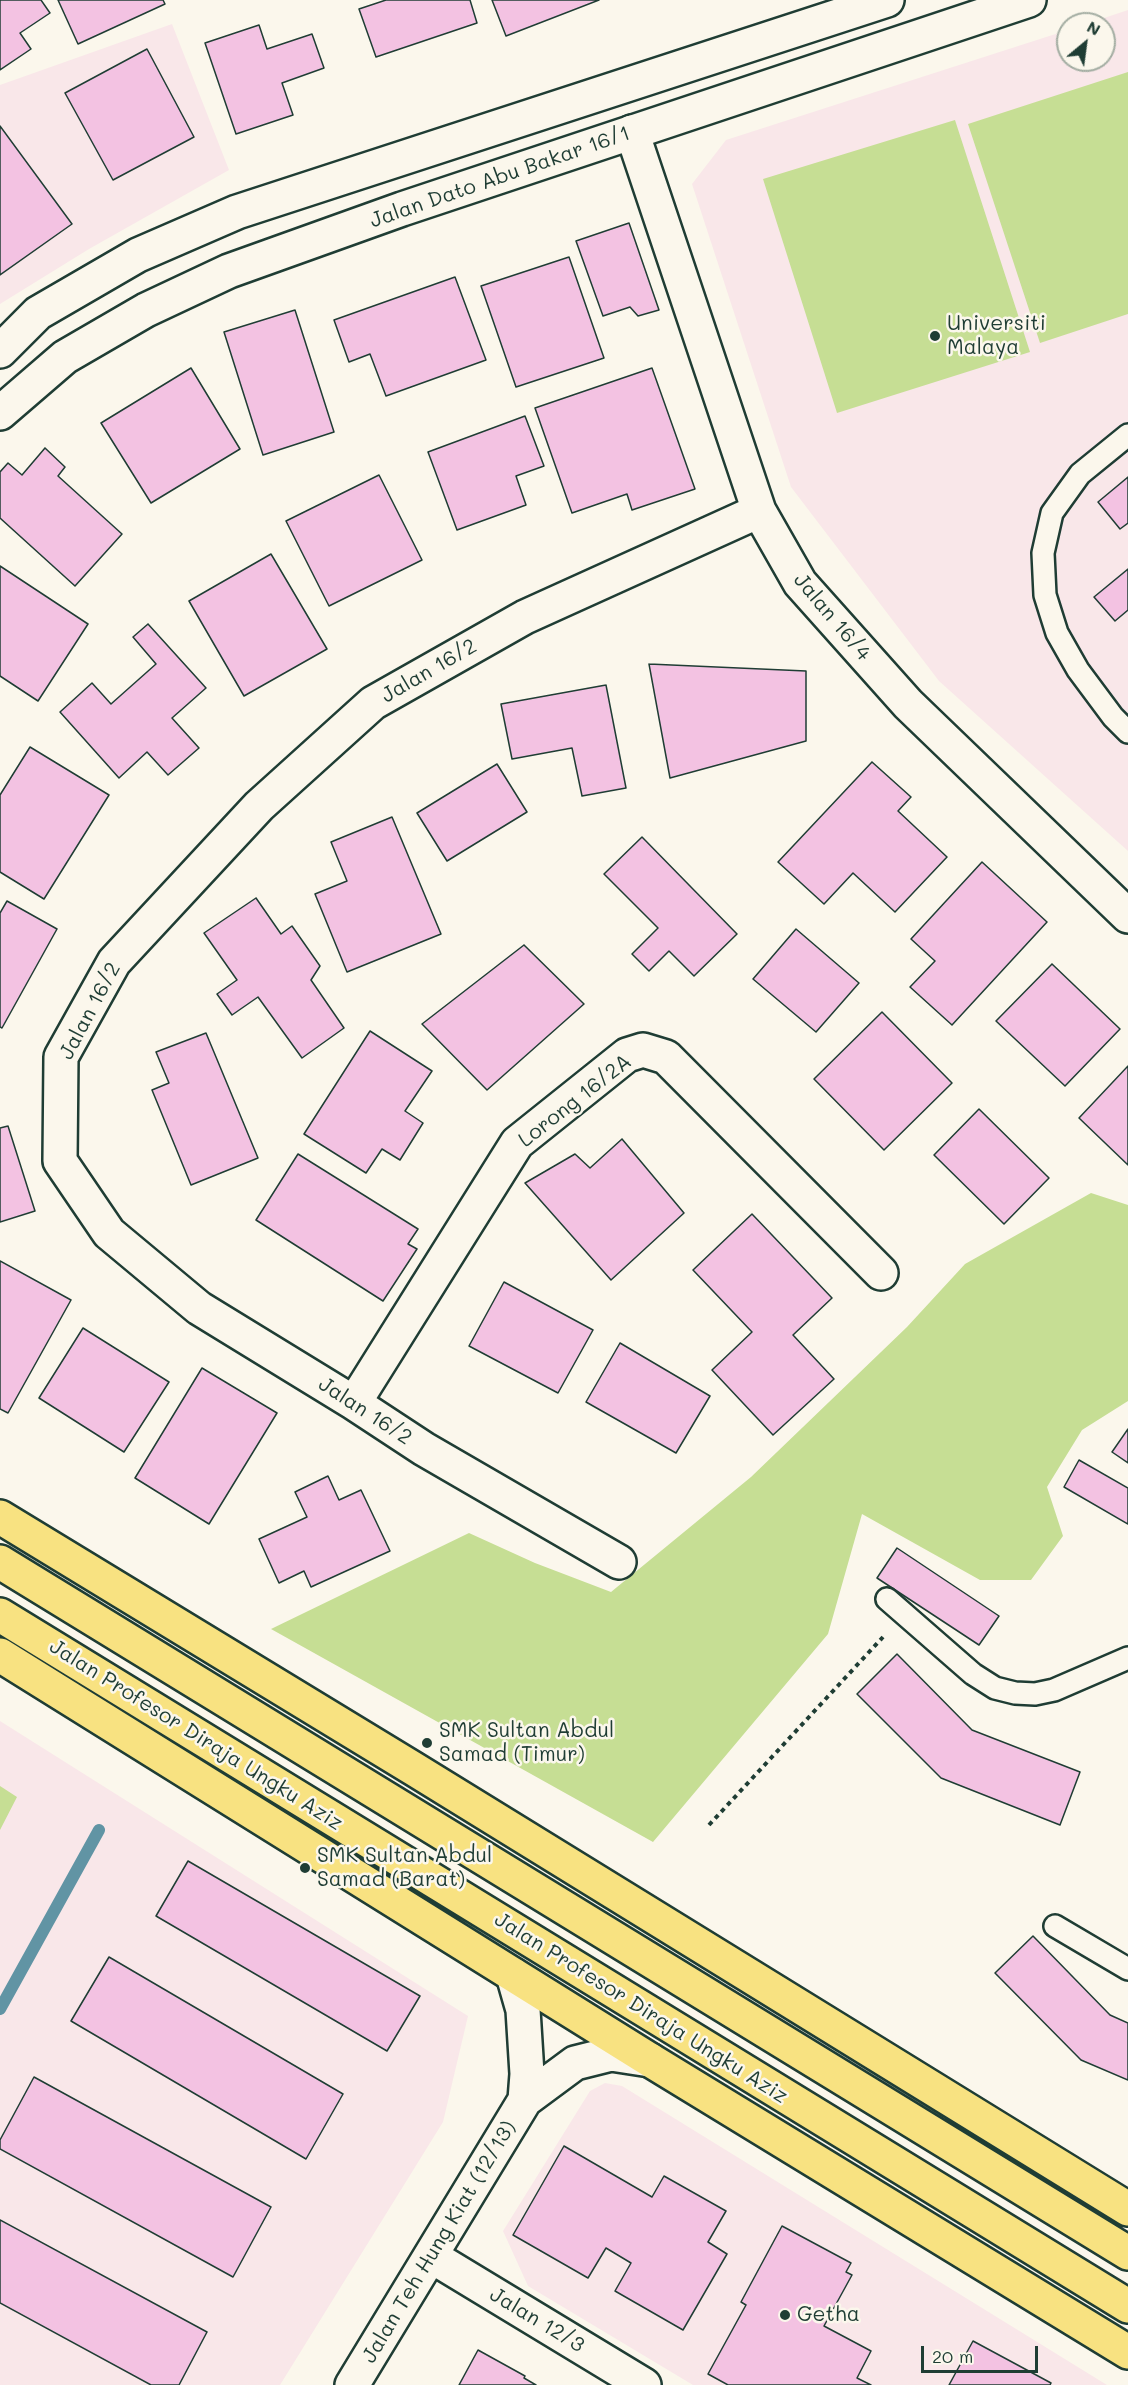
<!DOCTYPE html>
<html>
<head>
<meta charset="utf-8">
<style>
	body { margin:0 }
	#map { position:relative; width:1128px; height:2385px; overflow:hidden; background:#fbf7ec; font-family:Mali,sans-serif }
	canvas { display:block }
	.north { position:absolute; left:1056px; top:12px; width:60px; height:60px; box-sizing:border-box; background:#fbf7ec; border:2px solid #a3ada2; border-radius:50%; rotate:29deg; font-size:16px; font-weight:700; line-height:24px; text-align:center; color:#1f3d34 }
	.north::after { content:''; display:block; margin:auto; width:21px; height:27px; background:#1f3d34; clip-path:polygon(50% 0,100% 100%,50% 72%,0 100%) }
	.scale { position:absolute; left:921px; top:2346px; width:117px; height:27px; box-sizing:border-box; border:3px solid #1f3d34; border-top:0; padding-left:8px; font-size:18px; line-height:21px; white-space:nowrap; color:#1f3d34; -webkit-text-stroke:4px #fbf7ec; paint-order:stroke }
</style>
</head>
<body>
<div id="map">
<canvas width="1128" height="2385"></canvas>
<div class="north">N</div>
<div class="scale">20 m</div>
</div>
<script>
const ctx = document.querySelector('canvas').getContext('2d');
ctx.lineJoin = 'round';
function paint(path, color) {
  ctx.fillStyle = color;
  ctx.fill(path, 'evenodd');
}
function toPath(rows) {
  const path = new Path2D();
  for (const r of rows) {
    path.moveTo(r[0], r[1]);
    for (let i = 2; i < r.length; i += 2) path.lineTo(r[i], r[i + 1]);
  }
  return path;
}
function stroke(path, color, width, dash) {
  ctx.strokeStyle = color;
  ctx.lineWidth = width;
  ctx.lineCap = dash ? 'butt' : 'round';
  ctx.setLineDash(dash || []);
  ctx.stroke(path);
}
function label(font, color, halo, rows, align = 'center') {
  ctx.font = font + ' Mali,sans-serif';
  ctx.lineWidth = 5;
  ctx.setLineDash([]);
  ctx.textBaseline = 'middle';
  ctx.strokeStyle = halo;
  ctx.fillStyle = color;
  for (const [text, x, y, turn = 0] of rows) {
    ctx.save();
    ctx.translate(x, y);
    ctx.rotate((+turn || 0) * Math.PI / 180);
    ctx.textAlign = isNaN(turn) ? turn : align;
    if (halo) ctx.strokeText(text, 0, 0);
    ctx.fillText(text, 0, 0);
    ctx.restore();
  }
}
paint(toPath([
	[1128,10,1128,851,939,681,791,487,692,184,726,140,1068,30,1068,60,1104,60,1104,24,1086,24],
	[172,24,229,170,89,249,0,304,0,85],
	[0,1721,468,2016,443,2122,280,2385,0,2385],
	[605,2083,622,2086,1107,2385,693,2385,528,2286,503,2231,590,2091]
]), '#f9e7e9');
paint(toPath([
	[1128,72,1128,314,1040,343,968,124],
	[955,120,1030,352,837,413,763,179],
	[1091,1193,1128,1205,1128,1401,1082,1430,1047,1487,1063,1536,1031,1580,980,1580,862,1514,828,1634,653,1842,271,1629,469,1533,535,1563,611,1592,751,1477,907,1327,965,1264],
	[0,1786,17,1797,0,1830]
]), '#c6de94');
stroke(toPath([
	[0,2009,99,1830]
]), '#6194a4', 12);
const building = toPath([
	[0,0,41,0,50,13,20,33,31,49,0,70,0,0],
	[58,0,163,0,165,4,78,44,58,0],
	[386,0,470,0,477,23,376,57,359,9,386,0],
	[492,0,599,0,506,36,492,0],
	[259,25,267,49,312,34,324,68,282,83,293,115,236,134,205,43,259,25],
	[147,49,194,137,113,180,65,93,147,49],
	[0,126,72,224,0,275,0,126],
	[629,223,659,310,638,316,630,307,603,316,576,241,629,223],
	[569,257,604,358,516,387,481,286,569,257],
	[455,277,486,360,386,396,370,354,349,362,334,320,455,277],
	[295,310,334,432,263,455,224,332,295,310],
	[191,368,240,449,151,503,101,423,191,368],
	[652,368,695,489,632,510,627,494,572,513,535,408,652,368],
	[525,416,544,466,516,476,526,505,457,530,428,452,525,416],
	[45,448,65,467,58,476,122,534,75,586,0,518,0,472,8,463,22,475,45,448],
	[379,475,422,560,329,606,286,521,379,475],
	[1128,477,1128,523,1120,529,1098,502,1128,477],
	[271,554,327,649,244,696,189,601,271,554],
	[0,566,88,624,38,701,0,676,0,566],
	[1128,569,1128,610,1115,621,1094,597,1128,569],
	[148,624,206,688,172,718,199,748,168,775,147,752,119,778,60,712,92,683,111,704,156,664,133,637,148,624],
	[649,664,806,671,806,741,670,778,649,664],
	[606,685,626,788,582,796,572,748,512,759,501,704,606,685],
	[30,747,109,795,44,899,0,872,0,795,30,747],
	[872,762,911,797,898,811,947,857,895,912,853,873,824,904,778,862,872,762],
	[497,764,527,812,447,861,417,813,497,764],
	[392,817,441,934,347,972,315,894,347,881,331,842,392,817],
	[642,837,737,934,694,976,669,951,649,971,632,954,658,928,604,874,642,837],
	[982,862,1047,922,952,1025,910,987,935,961,911,939,982,862],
	[256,898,281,934,292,926,320,966,311,980,344,1028,302,1058,258,997,232,1015,217,994,237,980,204,933,256,898],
	[7,901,57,929,2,1028,0,1027,0,913,7,901],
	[796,929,859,983,816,1032,753,979,796,929],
	[524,945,584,1004,487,1090,422,1024,524,945],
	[1052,964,1120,1029,1065,1086,996,1021,1052,964],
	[882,1012,952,1083,884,1150,814,1079,882,1012],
	[370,1031,432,1071,405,1111,423,1123,400,1160,382,1149,366,1173,304,1134,370,1031],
	[206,1033,258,1158,191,1185,152,1090,169,1083,156,1052,206,1033],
	[1128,1066,1128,1165,1079,1118,1128,1066],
	[979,1109,1049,1178,1004,1224,934,1155,979,1109],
	[8,1126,35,1211,0,1222,0,1128,8,1126],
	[622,1139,684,1213,611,1280,525,1183,575,1154,590,1168,622,1139],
	[298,1154,418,1229,408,1244,417,1249,383,1301,256,1220,298,1154],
	[752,1214,832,1298,793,1335,834,1379,773,1435,712,1370,752,1332,693,1270,752,1214],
	[0,1261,71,1300,8,1413,0,1409,0,1261],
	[504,1282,593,1330,558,1393,469,1346,504,1282],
	[83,1328,169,1382,124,1452,39,1398,83,1328],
	[620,1343,710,1396,676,1453,586,1402,620,1343],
	[202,1368,277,1413,209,1524,135,1478,202,1368],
	[1128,1429,1128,1463,1112,1452,1128,1429],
	[1079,1460,1128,1488,1128,1524,1064,1487,1079,1460],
	[328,1476,339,1500,361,1490,390,1551,311,1587,304,1571,279,1583,259,1539,307,1517,295,1492,328,1476],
	[897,1548,999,1616,979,1645,877,1578,897,1548],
	[897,1654,972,1730,1080,1772,1060,1825,941,1778,857,1694,897,1654],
	[188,1861,420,1996,387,2051,156,1916,188,1861],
	[1033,1936,1110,2015,1128,2023,1128,2080,1081,2060,995,1973,1033,1936],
	[109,1957,343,2094,306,2159,71,2021,109,1957],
	[34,2077,271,2207,233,2277,0,2149,0,2140,34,2077],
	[564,2146,652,2197,664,2176,726,2211,708,2242,727,2254,683,2330,615,2291,631,2263,606,2248,588,2278,513,2235,564,2146],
	[0,2220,207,2332,179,2385,151,2385,0,2303,0,2220],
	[782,2226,851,2263,846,2272,852,2275,824,2326,871,2351,857,2378,871,2385,728,2385,708,2374,746,2305,741,2302,782,2226],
	[973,2341,1051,2383,1050,2385,949,2385,973,2341],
	[478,2350,525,2376,524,2378,536,2385,459,2385,478,2350]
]);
paint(building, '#f3c2e2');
stroke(building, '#1f3d34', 1.5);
const service = toPath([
	[1128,435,1080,474,1052,513,1043,553,1045,595,1057,633,1078,670,1113,717,1128,732],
	[887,1599,973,1674,995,1688,1015,1693,1035,1694,1054,1690,1128,1658],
	[1055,1926,1128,1969]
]);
const minor = toPath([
	[632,132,759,511,800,583,908,704,1128,916],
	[354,1403,517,1143,627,1055,643,1050,666,1057,881,1273],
	[619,1562,424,1449,354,1403,199,1308,109,1233,60,1161,61,1057,114,962,259,806,373,703,525,617,759,511],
	[431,2256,644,2385]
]);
const tertiary = toPath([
	[513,1975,523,2010,527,2074,525,2100],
	[352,2385,525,2100,575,2063,611,2054,650,2060]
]);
const secondary = toPath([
	[0,351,38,313,138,255,237,212,887,0],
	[0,413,65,357,146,310,229,271,402,209,1029,0]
]);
const primary = toPath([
	[0,1517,414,1769,1128,2209],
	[0,1562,1128,2253],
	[0,1615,1128,2306],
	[0,1655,650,2060,1128,2352]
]);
stroke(service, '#1f3d34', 26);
stroke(minor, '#1f3d34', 38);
stroke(tertiary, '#1f3d34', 38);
stroke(secondary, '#1f3d34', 38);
stroke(primary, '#1f3d34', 38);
stroke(toPath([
	[709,1825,883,1637]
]), '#1f3d34', 4, [4.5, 4.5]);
stroke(service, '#fbf7ec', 21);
stroke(minor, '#fbf7ec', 33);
stroke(tertiary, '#fbf7ec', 33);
stroke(secondary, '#fbf7ec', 33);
stroke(primary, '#f8e281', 33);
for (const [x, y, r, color] of [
	[935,336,6,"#1f3d34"],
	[427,1743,6,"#1f3d34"],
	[305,1868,6,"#1f3d34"],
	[785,2315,6,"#1f3d34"]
]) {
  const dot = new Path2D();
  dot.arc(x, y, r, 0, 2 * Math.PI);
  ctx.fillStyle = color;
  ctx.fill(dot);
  stroke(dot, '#fbf7ec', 2);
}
label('21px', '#1f3d34', '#fbf7ec', [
	["Jalan Dato Abu Bakar 16/1",500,177,-19],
	["Jalan 16/4",832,617,50],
	["Jalan 16/2",429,671,-30],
	["Jalan 16/2",90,1011,-62],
	["Lorong 16/2A",575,1101,-38],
	["Jalan 16/2",365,1411,33],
	["Jalan Profesor Diraja Ungku Aziz",196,1735,32],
	["Jalan Profesor Diraja Ungku Aziz",641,2008,32],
	["Jalan Teh Hung Kiat (12/13)",439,2242,-59],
	["Jalan 12/3",537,2320,31]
]);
label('21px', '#1f3d34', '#fbf7ec', [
	["Universiti",947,324],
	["Malaya",947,348],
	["SMK Sultan Abdul",439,1731],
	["Samad (Timur)",439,1755],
	["SMK Sultan Abdul",317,1856],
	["Samad (Barat)",317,1880],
	["Getha",797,2315]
], 'left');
</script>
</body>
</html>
